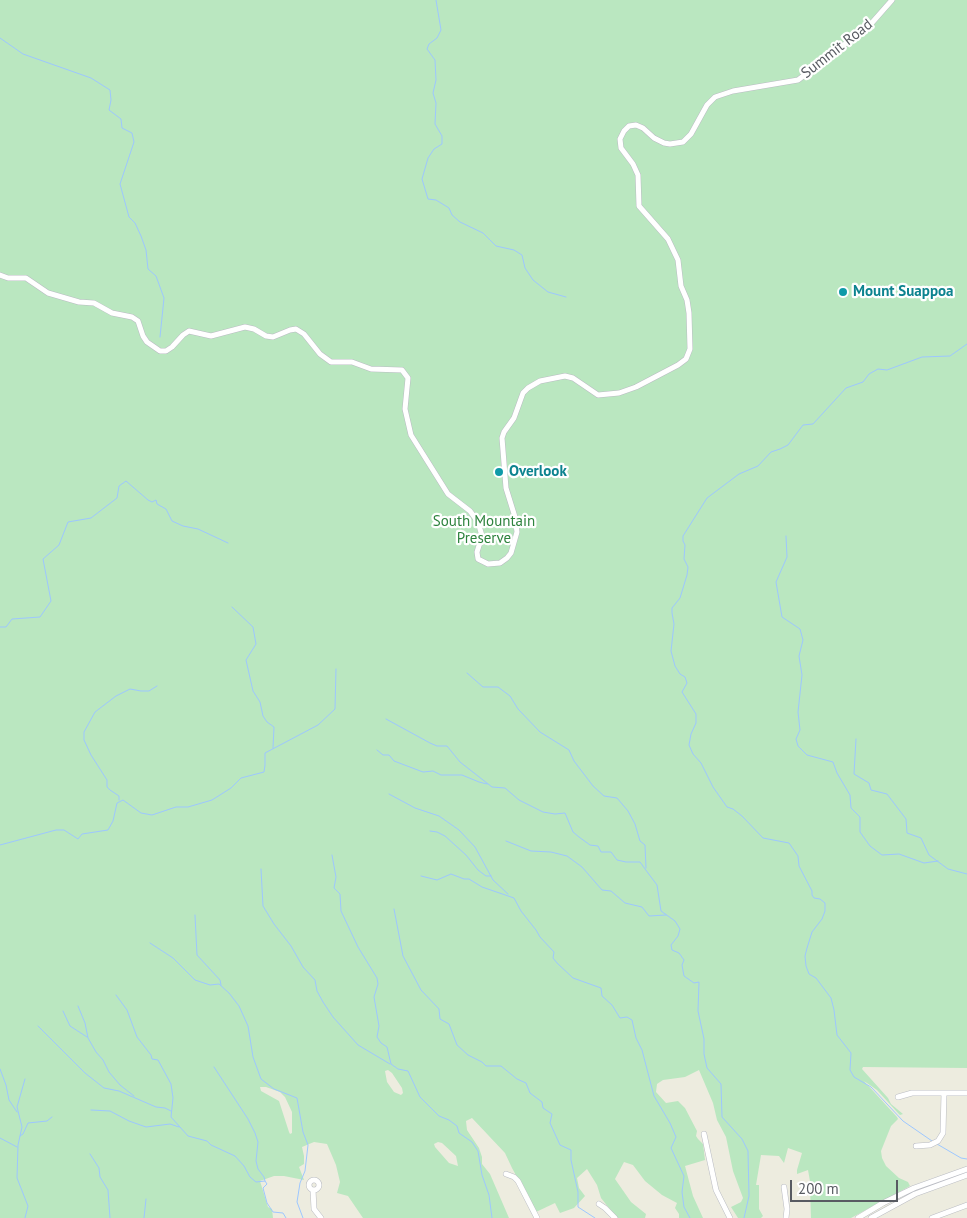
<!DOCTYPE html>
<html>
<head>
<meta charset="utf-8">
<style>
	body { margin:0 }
	#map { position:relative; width:967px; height:1218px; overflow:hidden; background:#edecdf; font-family:"PT Sans",sans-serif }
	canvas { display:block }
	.scale { position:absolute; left:790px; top:1180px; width:108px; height:22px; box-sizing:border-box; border:2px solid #585b62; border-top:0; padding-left:6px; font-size:15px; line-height:18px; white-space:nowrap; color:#585b62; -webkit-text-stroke:4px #fff; paint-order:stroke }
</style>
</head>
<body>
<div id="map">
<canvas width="967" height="1218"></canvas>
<div class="scale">200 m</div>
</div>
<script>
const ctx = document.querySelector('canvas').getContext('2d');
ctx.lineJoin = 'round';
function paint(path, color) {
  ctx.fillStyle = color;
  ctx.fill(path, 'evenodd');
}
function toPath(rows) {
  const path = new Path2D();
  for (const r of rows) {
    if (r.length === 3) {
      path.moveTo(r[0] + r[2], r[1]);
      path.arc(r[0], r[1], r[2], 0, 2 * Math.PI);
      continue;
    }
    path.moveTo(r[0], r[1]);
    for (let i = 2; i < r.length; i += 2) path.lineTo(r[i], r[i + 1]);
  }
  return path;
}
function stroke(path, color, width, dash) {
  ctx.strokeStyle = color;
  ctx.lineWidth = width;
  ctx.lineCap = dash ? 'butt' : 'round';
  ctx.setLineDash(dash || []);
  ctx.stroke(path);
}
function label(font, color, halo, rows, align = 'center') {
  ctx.font = font + ' "PT Sans",sans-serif';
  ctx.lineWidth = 4.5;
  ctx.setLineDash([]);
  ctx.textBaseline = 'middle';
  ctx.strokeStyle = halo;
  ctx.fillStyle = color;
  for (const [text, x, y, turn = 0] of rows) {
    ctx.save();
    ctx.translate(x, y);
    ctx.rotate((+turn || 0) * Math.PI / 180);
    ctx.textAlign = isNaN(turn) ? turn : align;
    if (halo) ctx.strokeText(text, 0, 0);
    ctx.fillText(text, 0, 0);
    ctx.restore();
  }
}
paint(toPath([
	[0,0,967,0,967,1068,863,1067,862,1069,888,1098,891,1104,903,1114,900,1115,897,1112,877,1090,864,1081,897,1117,898,1119,891,1126,881,1151,882,1158,886,1166,899,1178,908,1182,910,1186,851,1218,811,1218,810,1187,811,1187,808,1170,797,1174,797,1170,802,1153,788,1148,784,1163,779,1156,761,1155,756,1185,759,1185,759,1209,763,1216,761,1218,738,1218,731,1207,741,1202,743,1198,733,1171,726,1137,717,1120,713,1103,699,1070,685,1077,663,1080,657,1084,656,1092,666,1103,678,1101,685,1108,697,1131,696,1136,698,1139,703,1144,705,1160,685,1166,693,1196,703,1218,679,1218,679,1214,675,1208,677,1203,662,1195,645,1181,633,1165,624,1162,615,1179,631,1202,646,1214,645,1218,617,1218,601,1198,597,1185,587,1169,577,1178,579,1188,585,1196,574,1208,560,1213,555,1203,536,1212,512,1168,505,1153,472,1118,466,1121,467,1130,479,1148,482,1157,482,1164,490,1174,509,1218,363,1218,348,1196,337,1193,340,1182,336,1165,327,1144,314,1142,302,1147,304,1156,304,1164,299,1167,304,1180,284,1176,274,1176,260,1181,268,1207,272,1209,273,1218,0,1218],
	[388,1070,392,1073,402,1088,403,1093,401,1095,394,1092,387,1082,385,1071],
	[260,1087,266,1087,280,1092,285,1097,292,1112,292,1133,290,1134,289,1132,279,1101,261,1091],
	[438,1142,442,1143,456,1156,458,1166,449,1163,435,1147,434,1144]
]), '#bae7c0');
stroke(toPath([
	[436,0,441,30,437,38,429,44,427,49,435,60,436,80,433,93,436,103,435,124,442,136,442,144,434,149,428,158,422,179,428,199,436,200,449,208,452,215,460,222,483,233,496,246,514,250,522,255,525,268,533,280,548,292,566,297],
	[0,38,23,54,91,78,110,90,111,100,109,110,121,119,122,128,132,133,134,142,120,184,129,217,135,223,141,236,146,250,148,269,156,276,164,298,160,337],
	[786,536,787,557,776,582,782,617,800,629,803,640,799,656,802,675,798,712,800,730,796,739,798,746,807,755,833,762,837,773,850,795,851,808,860,817,860,832,870,846,882,855,899,854,924,863,938,861],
	[232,607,253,627,256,644,246,660,253,691,260,702,263,716,267,722,274,727,273,748],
	[0,627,6,627,12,619,40,617,51,601,43,559,59,545,68,522,91,518,117,498,119,486,126,481,148,500,152,502,156,500,157,504,166,509,172,521,183,526,198,529,228,543],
	[467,673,483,687,498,687,510,696,518,709,540,732,569,750,574,761,593,786,604,796,617,798,628,811,635,824,640,841,645,845,646,868],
	[386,719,430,743,437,746,447,746,460,762,492,787,505,788,519,800,543,812,555,814,565,813,573,832,579,837,590,845,598,846,601,852,611,852,617,860,626,862,640,862,648,873,657,885,661,911,675,921,680,929,678,936,671,945,672,950,679,953,684,960,682,965,684,976,694,983,699,982,698,1011,704,1039,704,1054,707,1068,721,1084,722,1117,742,1139,748,1151,749,1196,744,1218],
	[856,739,854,774,869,783,871,790,887,794,906,819,907,833,921,838,929,855,948,869,967,874],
	[377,750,383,755,389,755,394,761,423,772,433,771,441,775,462,775,479,782,487,784],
	[389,794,415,808,439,816,459,830,475,847,493,880,508,894],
	[119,800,119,796,110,790,107,787,107,780,91,755,84,740,84,732,95,712,116,696,130,689,141,691,149,691,157,686],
	[430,831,437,832,445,836,466,855,478,870,486,876,491,876],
	[506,841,531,851,551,852,567,856,582,867,602,890,611,891,625,903,642,907,649,916,666,915],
	[0,845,56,830,64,830,78,839,82,834,108,830,113,821,117,803,123,800,141,813,152,815,176,807,188,807,212,800,231,788,241,778,264,772,265,765,265,753,318,725,335,709,336,669],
	[332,855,336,877,334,888,340,894,341,911,358,947,377,978,378,984,374,997,379,1026,377,1037,381,1043,387,1047,391,1064,398,1069,408,1071,420,1097,439,1116,449,1120,457,1126,459,1133,472,1142,478,1151,482,1175,489,1195,492,1218],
	[261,869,263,906,274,924,291,946,303,967,315,980,317,991,323,1002,333,1017,358,1045,390,1064],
	[421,876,437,880,451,874,464,879,469,879,482,887,514,898,521,911,536,930,540,937,554,952,553,958,557,963,573,978,601,988,602,996,612,1005,620,1018,627,1017,632,1020,636,1038,642,1050,654,1096,670,1123,676,1137,671,1148,684,1176,682,1192,684,1207,690,1218],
	[394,909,403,956,421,990,439,1009,440,1019,449,1024,457,1045,468,1055,482,1062,486,1066,501,1066,517,1079,526,1083,530,1093,542,1102,543,1108,552,1114,550,1123,560,1145,571,1150,571,1160,578,1192,578,1207,595,1218],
	[195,915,197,955,220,980,221,985],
	[150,943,173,958,195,980,210,985,219,984,229,993,239,1006,248,1026,253,1057,261,1079,274,1089,297,1098,303,1132,308,1145,305,1171,300,1183,297,1202,303,1218],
	[116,995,127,1010,137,1037,151,1055,152,1059,158,1060,171,1084,173,1098,171,1117,188,1136,207,1141,211,1145,235,1156,244,1166,250,1177,256,1182,265,1181,267,1184,263,1188,267,1203,273,1212,283,1213,286,1218],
	[78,1006,85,1023,88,1038,96,1052,103,1060,109,1072,120,1085,134,1096],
	[63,1011,70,1026,87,1037],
	[38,1026,85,1073,104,1088,119,1091,156,1107,165,1108,171,1111],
	[214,1067,248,1119,255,1133,258,1142,256,1161,258,1169,264,1177,265,1181],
	[0,1069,6,1085,9,1100,17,1112],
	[91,1110,110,1111,129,1121,146,1127,170,1124,179,1127],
	[20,1136,23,1134,28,1123,47,1121,52,1117],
	[0,1138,17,1147],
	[932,1141,903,1121,871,1087,854,1077,850,1070,851,1053,837,1035,834,1010,831,998,816,978,809,974,806,966,805,956,807,948,812,932,822,919,825,911,825,903,820,899,814,898,812,895,812,891,799,866,798,856,789,843,763,838,742,816,733,809,727,807,713,787,701,763,693,754,689,745,691,734,696,723,696,714,682,692,687,683,685,677,680,674,675,666,671,651,674,624,672,613,672,608,680,598,687,575,688,567,684,559,685,545,683,541,683,536,707,498,739,474,758,466,771,452,780,449,788,445,803,425,813,424,846,388,863,382,869,374,878,369,887,370,922,357,950,356,967,344],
	[937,1144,961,1158,967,1159],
	[90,1154,99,1168,100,1177,108,1190,110,1218],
	[25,1218,28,1206,17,1178,18,1145,22,1127,17,1107,25,1079],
	[144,1218,146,1199]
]), '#9dc7ff', 1);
const minor = toPath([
	[0,275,8,278,26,278,48,293,79,302,94,303,112,313,132,317,138,321,143,336,147,342,160,351,166,351,172,347,183,335,189,331,211,336,245,327,254,329,266,336,273,337,290,330,296,329,304,334,320,354,331,362,352,362,371,369,402,370,408,378,405,409,411,435,448,494,470,511,478,522,482,536,477,552,478,559,488,564,500,563,507,558,511,553,517,532,515,517,506,488,502,438,504,432,514,418,523,393,528,388,540,381,565,376,573,378,598,395,619,393,636,387,678,365,686,359,690,349,689,313,687,300,681,286,678,260,668,239,639,206,638,175,633,164,621,148,620,139,624,131,629,126,636,125,643,128,654,138,664,143,670,144,683,142,691,134,707,105,715,97,733,91,798,80,870,25,892,0],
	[898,1097,912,1093,967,1093],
	[704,1134,716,1190,730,1218],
	[916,1146,930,1145,938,1141,943,1133,944,1093],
	[506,1174,514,1177,518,1181,537,1218],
	[314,1185,5],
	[784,1187,787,1209,786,1218],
	[313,1190,314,1209,321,1218],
	[599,1204,605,1208,615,1218],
	[858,1218,883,1203,914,1188,967,1169],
	[871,1218,915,1194,967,1175],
	[932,1218,967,1205]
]);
stroke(minor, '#babcc3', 6);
stroke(minor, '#fff', 5);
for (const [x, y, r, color] of [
	[843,292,5,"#0f9aa8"],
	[499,472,5,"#0f9aa8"]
]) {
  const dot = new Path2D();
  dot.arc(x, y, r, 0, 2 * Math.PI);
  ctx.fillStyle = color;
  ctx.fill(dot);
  stroke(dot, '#fff', 2);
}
label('15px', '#585b62', '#fff', [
	["Summit Road",837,49,-38]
]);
label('bold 15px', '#0d838f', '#fff', [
	["Mount Suappoa",853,292],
	["Overlook",509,472]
], 'left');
label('15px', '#2e833e', '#fff', [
	["South Mountain",484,522],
	["Preserve",484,539]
]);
</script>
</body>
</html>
